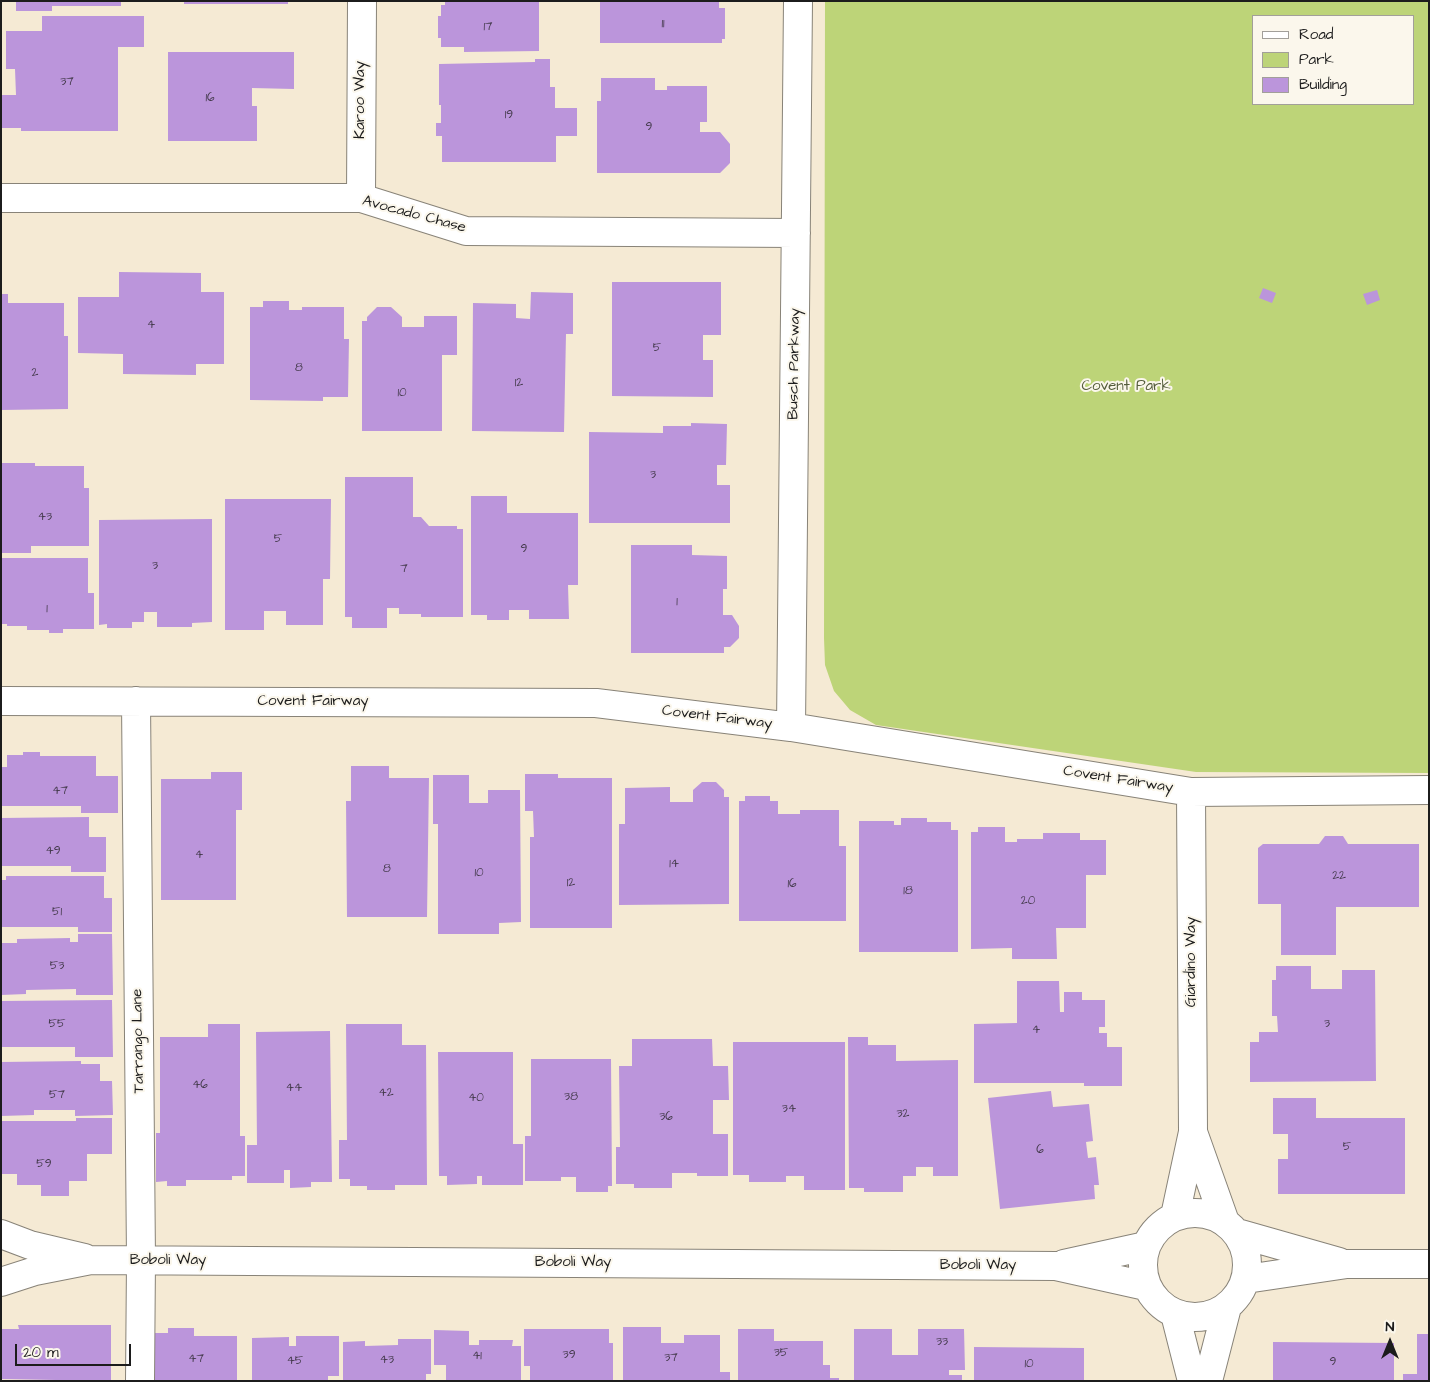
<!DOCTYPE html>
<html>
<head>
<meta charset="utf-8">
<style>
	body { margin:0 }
	#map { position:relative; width:1430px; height:1382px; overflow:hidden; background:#f5ead4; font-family:"Architects Daughter",sans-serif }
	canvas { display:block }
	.frame { position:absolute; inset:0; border:2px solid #1c1c1c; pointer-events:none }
	.legend { position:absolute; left:1252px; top:15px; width:162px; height:90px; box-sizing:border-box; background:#fbf7ec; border:1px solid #a29f99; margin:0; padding:6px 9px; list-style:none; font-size:15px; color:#1c1c1c }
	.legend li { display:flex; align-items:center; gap:10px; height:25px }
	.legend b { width:25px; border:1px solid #a29f99 }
	.north { position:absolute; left:1365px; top:1317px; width:50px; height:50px; -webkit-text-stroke:4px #fbf7ec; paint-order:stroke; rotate:0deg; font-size:14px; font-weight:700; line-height:20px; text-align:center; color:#1c1c1c }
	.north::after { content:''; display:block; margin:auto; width:18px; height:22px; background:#1c1c1c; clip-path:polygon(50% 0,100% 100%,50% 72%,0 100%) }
	.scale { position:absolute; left:15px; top:1344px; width:116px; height:22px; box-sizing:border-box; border:2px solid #1c1c1c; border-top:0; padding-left:6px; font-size:15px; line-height:18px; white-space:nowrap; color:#1c1c1c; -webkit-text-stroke:4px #fbf7ec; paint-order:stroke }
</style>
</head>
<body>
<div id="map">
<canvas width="1430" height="1382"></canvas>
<div class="frame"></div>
<ul class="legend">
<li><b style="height:6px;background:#fff"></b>Road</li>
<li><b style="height:14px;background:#bdd478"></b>Park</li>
<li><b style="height:14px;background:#bb95db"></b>Building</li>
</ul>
<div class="north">N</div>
<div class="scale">20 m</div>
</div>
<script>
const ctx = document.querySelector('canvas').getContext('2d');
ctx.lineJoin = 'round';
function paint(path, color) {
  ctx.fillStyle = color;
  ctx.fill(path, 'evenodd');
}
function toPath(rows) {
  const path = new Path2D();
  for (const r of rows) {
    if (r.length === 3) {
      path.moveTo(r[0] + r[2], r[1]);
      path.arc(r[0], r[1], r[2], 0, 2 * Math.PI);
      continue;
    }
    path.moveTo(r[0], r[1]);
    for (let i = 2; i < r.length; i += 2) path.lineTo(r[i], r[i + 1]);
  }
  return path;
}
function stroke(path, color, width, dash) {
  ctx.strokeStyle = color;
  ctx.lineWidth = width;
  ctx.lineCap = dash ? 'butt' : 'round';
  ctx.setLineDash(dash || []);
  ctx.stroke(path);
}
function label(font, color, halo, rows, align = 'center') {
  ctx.font = font + ' "Architects Daughter",sans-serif';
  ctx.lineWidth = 4;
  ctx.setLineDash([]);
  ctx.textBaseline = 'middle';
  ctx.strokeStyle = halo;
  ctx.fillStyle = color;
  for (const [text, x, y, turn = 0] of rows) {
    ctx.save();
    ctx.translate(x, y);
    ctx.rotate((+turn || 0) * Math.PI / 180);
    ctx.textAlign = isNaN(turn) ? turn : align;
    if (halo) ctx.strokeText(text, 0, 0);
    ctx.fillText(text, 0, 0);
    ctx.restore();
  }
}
paint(toPath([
	[825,1,1429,1,1429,773,1196,772,876,725,850,710,834,691,825,665,824,638],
	[1254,16,1414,16,1414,104,1254,104]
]), '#bdd478');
paint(toPath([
	[16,1,121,1,121,6,52,6,52,11,16,11],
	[184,1,288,1,288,4,184,4],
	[445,1,539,1,539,51,464,52,464,47,441,47,441,38,438,38,438,16,441,16,441,5,445,5],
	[600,1,719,1,719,8,725,8,725,39,722,39,722,43,600,43],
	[42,16,144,16,144,47,118,47,118,131,21,131,21,128,1,128,1,95,16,95,15,69,6,69,6,31,42,31],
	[168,52,294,52,294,89,252,88,252,106,257,106,257,141,168,141],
	[535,59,550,59,550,87,555,87,555,108,577,108,577,136,556,136,556,162,442,162,442,136,436,136,436,123,441,123,441,105,439,105,439,64,535,62],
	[601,78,655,78,655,90,667,90,667,86,707,86,707,122,700,122,700,132,720,132,730,144,730,163,720,173,597,173,597,101,601,101],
	[119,272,201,273,201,292,224,292,224,364,196,364,196,375,123,374,123,354,78,353,78,297,119,297],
	[612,282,721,282,721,335,703,335,703,360,713,360,713,397,612,396],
	[1263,288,1276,293,1272,303,1259,298],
	[1377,290,1380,300,1367,305,1363,294],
	[531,292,573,293,573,334,566,334,564,432,472,431,473,303,516,304,516,318,530,319],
	[1,294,8,294,8,303,64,303,64,336,68,336,68,409,1,410],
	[263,301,289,301,289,310,302,310,302,307,344,307,344,339,349,339,348,397,323,397,323,401,250,400,250,307,263,307],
	[377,307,391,307,402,317,402,327,424,327,424,316,457,316,457,355,442,355,442,431,362,431,362,321,367,321,367,317],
	[691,423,727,424,726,465,717,465,717,485,730,485,730,523,589,523,589,432,663,433,663,426,691,426],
	[1,463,35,463,35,466,84,466,84,488,89,488,89,546,31,546,31,553,1,553],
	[345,477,413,477,413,517,421,517,429,526,457,526,457,529,463,529,463,617,421,617,421,614,399,614,399,608,387,608,387,628,352,628,352,617,345,617],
	[471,496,507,496,507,513,578,513,578,585,568,585,569,619,529,619,529,610,509,610,509,620,487,620,487,615,471,615],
	[225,499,331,499,330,579,323,579,323,625,286,625,286,611,264,611,264,630,225,630],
	[212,519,212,622,192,623,192,627,157,627,157,612,144,612,144,622,132,622,132,628,107,628,107,624,99,625,99,520],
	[631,545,692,545,692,555,727,556,727,589,723,589,723,615,732,615,739,626,739,638,730,647,724,647,724,653,631,653],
	[1,558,88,558,88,593,94,593,94,629,63,629,63,633,49,633,49,630,27,630,27,626,7,626,7,624,1,624],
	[23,752,40,752,40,756,96,756,96,776,118,776,118,813,81,813,81,806,1,806,1,767,7,767,7,755,23,755],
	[351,766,389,766,389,778,429,778,427,917,347,917,346,801,351,801],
	[211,772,242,772,242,810,236,810,236,900,161,900,161,779,211,779],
	[525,774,558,774,558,778,612,778,612,928,530,928,530,837,534,837,533,811,525,811],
	[433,775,469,775,469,803,488,803,488,790,520,790,521,922,499,923,499,934,438,934,438,824,433,824],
	[702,782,716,782,724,790,724,797,729,797,729,904,619,905,619,824,625,824,625,788,670,787,670,802,693,802,693,790],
	[745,796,770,796,770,801,778,801,778,814,800,814,800,810,839,810,839,846,846,846,846,921,739,921,739,801,745,801],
	[89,817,89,837,106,837,106,872,71,872,71,866,1,866,1,818],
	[901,818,927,818,927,822,951,822,951,830,958,830,958,952,859,952,859,821,894,821,894,825,901,825],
	[978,827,1005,827,1005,842,1017,842,1017,839,1043,839,1043,833,1080,833,1080,840,1106,840,1106,875,1086,875,1086,928,1056,928,1057,959,1012,959,1012,948,971,949,971,832,978,832],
	[1325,836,1343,836,1348,844,1419,844,1419,907,1336,907,1336,955,1281,955,1281,904,1258,904,1258,848,1263,844,1319,844],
	[6,876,104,876,104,898,112,898,112,932,78,932,78,927,1,927,1,880,6,880],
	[78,934,112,934,113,995,76,995,76,989,26,990,26,994,1,995,1,943,17,943,17,939,70,938,70,942,78,942],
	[1276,966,1311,966,1311,989,1342,989,1342,970,1375,970,1376,1081,1250,1082,1250,1042,1259,1042,1259,1032,1278,1032,1277,1016,1272,1016,1272,980,1276,980],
	[1017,981,1059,981,1060,1012,1064,1012,1064,992,1082,992,1082,1000,1105,1000,1105,1027,1099,1027,1099,1033,1107,1033,1107,1047,1122,1047,1122,1086,1084,1086,1084,1083,974,1083,974,1024,1017,1023],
	[112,1000,113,1057,75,1057,75,1047,1,1047,1,1001],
	[208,1024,240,1024,240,1136,245,1136,245,1176,232,1176,232,1180,186,1180,186,1186,167,1186,167,1181,156,1182,156,1133,160,1133,160,1037,208,1037],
	[346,1024,402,1024,402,1045,426,1045,427,1185,395,1185,395,1190,367,1190,367,1186,350,1186,350,1179,339,1179,339,1140,347,1140],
	[330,1031,332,1182,311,1182,311,1187,290,1188,290,1170,284,1170,284,1183,247,1183,247,1145,257,1145,256,1032],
	[848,1037,868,1037,868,1045,896,1045,896,1061,958,1060,958,1176,933,1176,933,1167,916,1167,916,1176,903,1176,903,1192,864,1192,864,1188,849,1188],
	[632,1039,712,1039,713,1066,728,1066,729,1100,713,1100,713,1134,728,1134,728,1176,697,1176,697,1173,672,1173,672,1188,634,1188,634,1184,616,1184,616,1147,620,1147,619,1066,632,1066],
	[733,1042,845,1042,845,1190,804,1190,804,1176,786,1176,786,1182,749,1182,749,1175,733,1175],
	[438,1052,513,1052,513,1144,523,1144,523,1185,482,1185,482,1176,477,1176,477,1184,447,1185,447,1176,439,1176],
	[531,1059,611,1059,612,1186,608,1186,608,1192,576,1192,576,1177,561,1177,561,1181,525,1181,525,1136,531,1136],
	[81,1061,81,1064,100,1064,100,1081,112,1081,113,1115,75,1116,75,1110,34,1110,34,1115,1,1116,1,1062],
	[1051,1091,1053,1107,1089,1104,1093,1141,1086,1142,1088,1158,1096,1157,1099,1185,1094,1185,1095,1199,1000,1209,988,1098],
	[1273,1098,1316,1098,1316,1118,1405,1118,1405,1194,1278,1194,1278,1159,1288,1159,1288,1134,1273,1134],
	[76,1118,112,1118,112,1154,87,1154,87,1181,69,1181,69,1196,41,1196,41,1185,17,1185,17,1174,1,1174,1,1121,76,1121],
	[18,1325,111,1325,111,1381,1,1379,1,1329,19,1329],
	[623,1327,661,1327,661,1343,684,1343,684,1335,720,1335,720,1372,730,1372,730,1381,623,1381],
	[168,1328,194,1328,194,1336,237,1336,237,1381,155,1381,155,1333,168,1333],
	[524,1329,609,1329,609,1343,613,1343,613,1381,530,1381,530,1366,524,1366],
	[738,1329,774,1329,774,1341,823,1341,823,1365,830,1365,830,1378,839,1378,839,1381,738,1381],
	[854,1329,892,1329,892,1355,918,1355,918,1329,964,1329,965,1370,949,1370,949,1375,962,1375,962,1381,854,1381],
	[434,1330,469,1331,469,1345,479,1345,479,1340,513,1340,512,1346,521,1346,521,1381,446,1381,446,1365,434,1365],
	[1417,1334,1429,1334,1429,1381,1403,1381,1403,1374,1417,1374],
	[296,1336,339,1336,339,1376,328,1376,328,1381,252,1381,252,1338,289,1337,289,1346,296,1346],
	[398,1339,431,1339,431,1374,426,1374,426,1381,343,1381,343,1342,365,1341,365,1346,398,1345],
	[1273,1342,1394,1343,1394,1381,1273,1381],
	[974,1347,1084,1348,1084,1381,974,1381]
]), '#bb95db');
const street = toPath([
	[1,198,361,198,466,231,796,233],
	[361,198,362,1],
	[1,701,596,703,791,727,1191,792,1429,790],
	[136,701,141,1260,140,1381],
	[791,727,798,1],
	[1193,1132,1225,1222],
	[1195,1265,52],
	[1175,1216,1193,1132,1191,792],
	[1237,1233,1339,1262],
	[1,1234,30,1245,85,1258],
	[1064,1264,1146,1246],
	[1246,1279,1347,1264,1429,1264],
	[1,1282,35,1271,91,1260,1056,1266,1146,1286],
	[1175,1314,1192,1381],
	[1208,1381,1227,1307]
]);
stroke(street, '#888378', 30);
stroke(street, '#fff', 28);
label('12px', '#443a4c', null, [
	["11",663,24],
	["17",488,27],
	["37",67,82],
	["16",210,98],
	["19",509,115],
	["9",649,127],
	["4",151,325],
	["5",657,348],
	["8",299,368],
	["2",35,373],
	["12",519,383],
	["10",402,393],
	["3",653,475],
	["43",45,517],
	["5",278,539],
	["9",524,549],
	["3",155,566],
	["7",404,569],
	["1",677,602],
	["1",47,609],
	["47",60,791],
	["49",53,851],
	["4",199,855],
	["14",674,864],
	["8",387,869],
	["10",479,873],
	["22",1339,876],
	["12",571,883],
	["16",792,884],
	["18",908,891],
	["20",1028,901],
	["51",57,912],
	["53",57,966],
	["55",57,1024],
	["3",1327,1024],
	["4",1036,1030],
	["46",200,1085],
	["44",294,1088],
	["42",386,1093],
	["57",57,1095],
	["38",571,1097],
	["40",476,1098],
	["34",789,1109],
	["32",903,1114],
	["36",666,1117],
	["5",1347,1147],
	["6",1040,1150],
	["59",44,1164],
	["33",942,1342],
	["35",781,1353],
	["39",569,1355],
	["41",477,1356],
	["37",671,1358],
	["47",196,1359],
	["43",387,1360],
	["45",295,1361],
	["9",1333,1362],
	["10",1029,1364]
]);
label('15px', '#1c1c1c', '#fbf7ec', [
	["Karoo Way",361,100,-90],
	["Avocado Chase",414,215,15],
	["Busch Parkway",795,364,-89],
	["Covent Fairway",313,702],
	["Covent Fairway",717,718,7],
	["Covent Fairway",1118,780,9],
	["Giardino Way",1192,962,-90],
	["Tarrango Lane",139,1041,-91],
	["Boboli Way",168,1261],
	["Boboli Way",573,1263],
	["Boboli Way",978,1266]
]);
label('15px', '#545c3c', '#fbf7ec', [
	["Covent Park",1126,387]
]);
</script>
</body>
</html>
